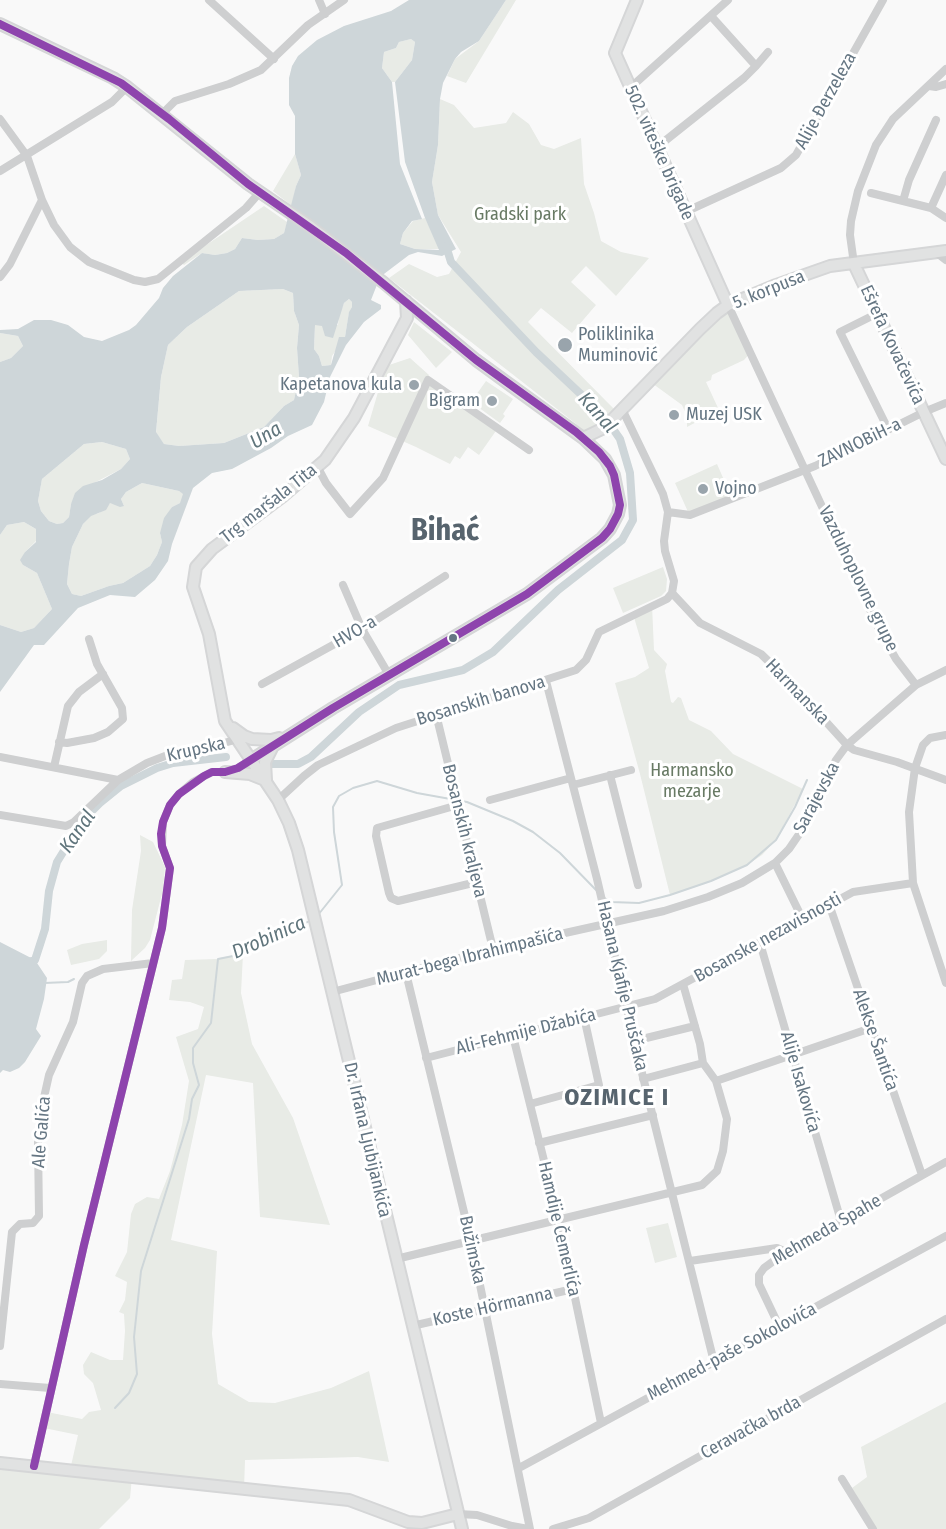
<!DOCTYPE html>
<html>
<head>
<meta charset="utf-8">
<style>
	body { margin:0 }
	canvas { display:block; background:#f9f9f9 }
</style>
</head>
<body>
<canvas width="946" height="1529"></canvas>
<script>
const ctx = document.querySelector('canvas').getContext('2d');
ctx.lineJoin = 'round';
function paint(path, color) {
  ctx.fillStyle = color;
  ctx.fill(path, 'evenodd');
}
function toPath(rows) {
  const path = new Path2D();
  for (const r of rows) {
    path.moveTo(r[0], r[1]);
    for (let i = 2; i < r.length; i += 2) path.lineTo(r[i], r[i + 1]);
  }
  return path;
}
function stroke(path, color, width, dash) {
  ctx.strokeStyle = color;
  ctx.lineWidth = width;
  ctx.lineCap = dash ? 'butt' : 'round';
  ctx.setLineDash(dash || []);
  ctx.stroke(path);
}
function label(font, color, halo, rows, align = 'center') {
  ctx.font = font + ' "Fira Sans Condensed",sans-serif';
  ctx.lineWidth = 6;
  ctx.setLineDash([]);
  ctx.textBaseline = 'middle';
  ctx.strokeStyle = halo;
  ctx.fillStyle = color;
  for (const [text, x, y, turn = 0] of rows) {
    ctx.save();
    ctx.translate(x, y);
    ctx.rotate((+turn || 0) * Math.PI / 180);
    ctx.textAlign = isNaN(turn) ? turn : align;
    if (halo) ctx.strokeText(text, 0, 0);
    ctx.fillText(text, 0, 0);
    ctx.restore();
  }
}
paint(toPath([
	[506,0,516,0,466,83,447,76,455,59,479,41],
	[411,39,415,42,412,60,395,82,392,82,382,68,384,52,396,48,399,42],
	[440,99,454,105,474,128,506,123,513,112,529,124,541,145,554,149,581,138,584,184,594,213,601,241,621,252,649,258,616,296,586,266,571,282,596,305,572,333,541,308,528,322,614,409,599,424,583,432,575,423,389,278,409,264,437,277,449,274,461,252,438,215,432,182,438,145],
	[295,154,301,175,296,186,292,206,273,191],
	[264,206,287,222,284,233,274,239,258,240,242,238,235,249,227,253,215,255,202,253,184,265,181,262],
	[425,218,441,249,415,249,400,244,403,233,413,221],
	[283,289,293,293,294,311,299,325,297,348,299,377,294,400,284,406,264,427,224,443,179,446,164,444,156,433,161,377,168,345,187,327,239,291],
	[349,299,352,302,352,307,349,313,345,337,332,356,331,365,322,366,319,356,314,349,315,325,338,325,339,316,344,303],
	[728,305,751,352,744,360,712,375,711,380,706,382,719,410,687,427,687,416,682,405,649,381],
	[414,322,452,352,436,368,408,335],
	[0,333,18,336,23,346,11,358,0,362],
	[410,358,429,375,428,380,498,428,479,455,468,447,460,459,455,456,450,464,416,447,368,426,381,382,389,365],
	[486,381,513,399,503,414,505,416,500,423,471,402],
	[102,442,126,449,130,459,121,469,94,483,71,504,69,517,63,523,57,524,49,521,41,511,38,501,42,479,84,444],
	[717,464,731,496,689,514,675,483],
	[142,483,179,491,184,494,183,499,180,503,172,507,160,533,162,542,157,555,150,566,123,583,109,586,81,596,72,594,67,584,69,564,72,547,83,524,91,515,99,513,110,503,124,506,121,499,126,492],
	[24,522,36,529,36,541,25,552,23,565,37,573,52,609,34,628,21,632,0,625,0,535,7,525],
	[663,567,667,579,666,591,661,596,623,613,613,588],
	[652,605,654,650,667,664,665,671,671,702,673,703,678,697,681,698,689,720,711,731,733,754,803,789,776,840,762,855,747,865,711,881,670,895,640,774,615,683,635,677,649,668,633,614],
	[140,835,153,842,165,867,163,890,150,940,145,948,131,961,132,910,141,851],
	[107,940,107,951,99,959,71,965,67,950,82,944],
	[243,954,241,993,252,1044,293,1118,330,1225,260,1217,253,1083,206,1075,171,1240,217,1251,212,1334,218,1384,249,1402,275,1403,331,1388,369,1371,389,1462,358,1457,245,1460,244,1489,132,1477,130,1498,99,1529,0,1529,0,1463,70,1470,78,1435,44,1428,47,1412,82,1419,89,1412,101,1410,93,1383,84,1374,83,1365,91,1352,110,1360,123,1360,125,1331,124,1314,119,1312,125,1300,127,1282,115,1276,127,1252,131,1214,135,1204,147,1197,159,1199,170,1171,182,1125,189,1081,176,1037,198,1029,204,1007,190,1002,169,1000,172,980,182,979,185,960,218,959],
	[668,1223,677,1257,655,1263,646,1228],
	[946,1402,946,1529,877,1529,852,1488,867,1477,861,1447]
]), '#e8ebe6');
paint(toPath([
	[409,0,506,0,479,41,461,52,455,59,443,83,440,99,438,145,432,182,438,215,456,249,442,256,418,252,409,255,380,277,371,300,381,305,381,309,364,322,346,345,330,377,324,402,312,425,288,436,271,448,232,469,212,473,193,488,172,544,168,561,155,580,135,597,110,595,78,608,44,645,34,645,0,692,0,625,21,632,34,628,52,609,37,573,23,565,20,560,25,552,36,542,36,529,24,522,7,525,0,535,0,362,11,358,23,346,18,336,0,333,0,330,18,329,34,320,51,320,68,325,84,337,102,341,129,330,136,325,159,298,163,288,173,276,202,253,215,255,227,253,235,249,242,238,258,240,274,239,284,233,296,186,301,175,295,154,295,116,289,105,289,78,292,66,298,56,317,40,344,26,391,11],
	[411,39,415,42,412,60,395,82,405,162,425,218,439,250,415,249,400,244,403,233,412,221,422,219,400,164,392,82,382,68,384,52,396,48,399,42],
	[283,289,293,293,294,311,299,325,297,348,299,377,294,400,284,406,264,427,224,443,179,446,164,444,156,432,161,377,168,345,187,327,239,291],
	[349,299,352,302,352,307,349,312,345,337,339,337,331,365,322,366,319,356,314,349,315,325,322,326,325,336,333,338,344,303],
	[102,442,126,449,130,459,121,469,102,480,83,486,75,493,71,504,69,517,63,523,57,524,49,521,41,511,38,501,42,479,84,444],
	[142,483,179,491,183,494,180,503,172,507,164,518,160,533,162,542,157,555,150,566,123,583,109,586,81,596,72,594,67,584,69,564,72,547,83,524,91,516,106,510,110,503,120,507,124,506,121,499,126,492],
	[0,942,35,960,47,978,44,999,36,1029,41,1036,25,1062,19,1068,10,1072,3,1070,0,1073]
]), '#ced6d9');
stroke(toPath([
	[603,897,611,902,639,903,670,895,711,881,747,865,776,840,795,807,807,780],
	[318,915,342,885,334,832,333,807,339,796,353,788,377,781,417,793,467,802,513,821,533,832,560,853,597,891],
	[44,983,68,982,74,979],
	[115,1408,129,1393,137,1374,134,1337,141,1271,189,1119,192,1099,199,1085,193,1063,193,1048,211,1023,218,959,243,954,265,946,311,920]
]), '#ced6d9', 2);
stroke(toPath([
	[272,764,298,764,311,757,359,712,399,685,463,670,493,652,558,590,622,540,633,520,630,473,620,439,604,416,536,352,451,262,446,246],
	[28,962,35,960,45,929,49,891,57,862,83,820,100,803,121,786,157,768,173,763,226,757]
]), '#ced6d9', 8);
const secondary = toPath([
	[637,0,615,53,728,305],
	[0,24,113,78,127,87,248,184,311,227,384,283,476,360,583,438,605,459,614,475,620,505,618,514,610,529,602,538,527,594,333,708,251,760],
	[854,264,946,459],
	[406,301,407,318,354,418,325,460,282,497,212,549,196,567,193,587,209,634,225,721,278,800,289,823,298,850,462,1529],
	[583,438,604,428,700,329,717,313,728,305,776,285,830,266,946,251],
	[233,728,244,736,252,739,271,740,279,738],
	[225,772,250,774,265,780],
	[266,780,265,762,273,746],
	[0,1463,349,1500,408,1522,422,1523,458,1514]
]);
stroke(secondary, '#d5d6d7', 14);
stroke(toPath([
	[209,0,274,59],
	[319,0,325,14],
	[756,66,768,52],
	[929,86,936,87,946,84],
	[630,88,728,0],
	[162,114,175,101,229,84,261,70,308,25,344,0],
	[0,119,27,156,42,200,54,225,70,247,89,262,134,280,145,282,158,279,246,208,260,192],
	[656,148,744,78,756,66,711,16],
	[0,171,112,102,127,87],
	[871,193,931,208,946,218],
	[903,201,909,180,936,120],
	[931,208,946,175],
	[685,212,781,168,796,155,883,0],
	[937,253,946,260],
	[854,264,850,235,851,221,858,191,876,145,893,119,946,69],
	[0,277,10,264,42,200],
	[728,305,880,631,896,659,916,685],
	[876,314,840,332,888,429],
	[622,409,663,494,668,512,664,541,665,551,674,581,672,593],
	[318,468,326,483,350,514,383,478,428,380,529,450],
	[668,512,690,515,815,466,924,412,946,403],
	[343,585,362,629,389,675],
	[672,593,700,623,761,654,790,682,847,745,854,750,897,762,946,780],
	[546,681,597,879,640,1065,714,1362],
	[262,684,362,629,445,576],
	[436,714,493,949],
	[946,735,930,738,923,745,915,768,909,812,913,883,946,983],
	[59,742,67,743,94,738,108,732,123,719,122,708,97,664,89,639],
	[0,757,118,780],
	[54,767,68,706,79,692,103,674],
	[610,775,638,885],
	[573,785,631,770],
	[278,800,304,776,318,765,396,728,576,670,586,660,599,632,667,599,672,593],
	[490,800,571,778],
	[458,805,377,828,376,836,389,893,391,898,398,901,477,882],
	[0,815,66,826,74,822,118,780,147,763,178,751,214,746,241,738],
	[775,863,802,918],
	[829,904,922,1175],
	[760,943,841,1221],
	[406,973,471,1241,530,1529],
	[683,984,700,1044,703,1063,716,1081],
	[332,992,493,949,664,911,708,897,742,883,775,863,789,849,802,830,836,760,847,745,916,685,946,670],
	[513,1036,559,1221,601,1423],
	[634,1041,695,1026],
	[426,1058,655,999,853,892,913,883],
	[643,1079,703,1063],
	[530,1104,599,1085,584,1017],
	[539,1143,653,1115],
	[396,1259,702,1185,717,1171,723,1151,727,1119,716,1081,871,1028],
	[690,1261,777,1248,786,1252],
	[412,1326,573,1289],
	[779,1326,759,1284,759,1275,764,1268,786,1252,946,1162],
	[0,1346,12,1232,20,1224,33,1223,39,1216,38,1143,41,1111,49,1075,73,1022,82,983,87,976,103,969,153,963],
	[0,1384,50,1388],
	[34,1466,84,1245,162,928,170,868,162,846,163,822,170,805,179,794,193,782,212,772,225,772,238,768,251,760],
	[519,1468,946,1236],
	[842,1479,873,1529],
	[458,1514,477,1515,512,1526,528,1529],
	[553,1529,589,1518,946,1319]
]), '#cecfd0', 8);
stroke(secondary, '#e1e2e2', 10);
stroke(toPath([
	[0,24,121,83,169,119,248,184,346,253,476,360,576,432,599,452,610,466,614,475,620,505,618,514,610,529,602,538,527,594,333,708,238,768,225,772,212,772,204,776,179,794,170,805,163,822,161,834,162,846,170,868,162,928,84,1245,34,1466]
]), '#8e44ad', 8);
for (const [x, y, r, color] of [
	[565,345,8,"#99a4ac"],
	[414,385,6,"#99a4ac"],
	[492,401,6,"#99a4ac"],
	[674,415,6,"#99a4ac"],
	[703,489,6,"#99a4ac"],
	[453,638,5,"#657683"]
]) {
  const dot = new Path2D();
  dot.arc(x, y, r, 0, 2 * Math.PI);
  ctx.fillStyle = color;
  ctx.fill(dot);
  stroke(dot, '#fff', 2);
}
label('18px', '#657683', '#fff', [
	["Alije Đerzeleza",826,101,-61],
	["502. viteške brigade",659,153,66],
	["5. korpusa",769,290,-22],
	["Ešrefa Kovačevića",892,345,65],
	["ZAVNOBiH-a",860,443,-26],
	["Trg maršala Tita",269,504,-38],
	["Vazduhoplovne grupe",858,579,64],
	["HVO-a",355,632,-30],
	["Harmanska",797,692,46],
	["Bosanskih banova",481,701,-17],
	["Krupska",196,750,-13],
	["Sarajevska",817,798,-62],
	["Bosanskih kraljeva",464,831,76],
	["Bosanske nezavisnosti",768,938,-29],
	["Murat-bega Ibrahimpašića",470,957,-14],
	["Hasana Kjafije Pruščaka",622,986,77],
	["Ali-Fehmije Džabića",526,1032,-14],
	["Alekse Šantića",875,1040,71],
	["Alije Isakovića",800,1082,74],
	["Ale Galića",42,1132,-85],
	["Dr. Irfana Ljubijankića",367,1140,77],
	["Hamdije Čemerlića",559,1229,77],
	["Mehmeda Spahe",827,1230,-30],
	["Bužimska",472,1250,78],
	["Koste Hörmanna",493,1307,-13],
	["Mehmed-paše Sokolovića",732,1352,-28],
	["Ceravačka brda",751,1428,-29]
]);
label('18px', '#687a64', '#fff', [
	["Gradski park",520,215],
	["Harmansko",692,771],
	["mezarje",692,792]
]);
label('18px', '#657683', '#fff', [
	["Poliklinika",578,335],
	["Muminović",578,356],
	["Kapetanova kula",402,385,"right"],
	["Bigram",480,401,"right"],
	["Muzej USK",686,415],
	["Vojno",715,489]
], 'left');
label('italic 20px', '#60757c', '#fff', [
	["Kanal",597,413,48],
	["Una",266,436,-31],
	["Kanal",78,832,-55],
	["Drobinica",269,938,-24]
]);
ctx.letterSpacing = '1.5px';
label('bold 24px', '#57646e', '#fff', [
	["OZIMICE I",617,1098]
]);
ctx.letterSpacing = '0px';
label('bold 30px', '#57646e', '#fff', [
	["Bihać",445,532]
]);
</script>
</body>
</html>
